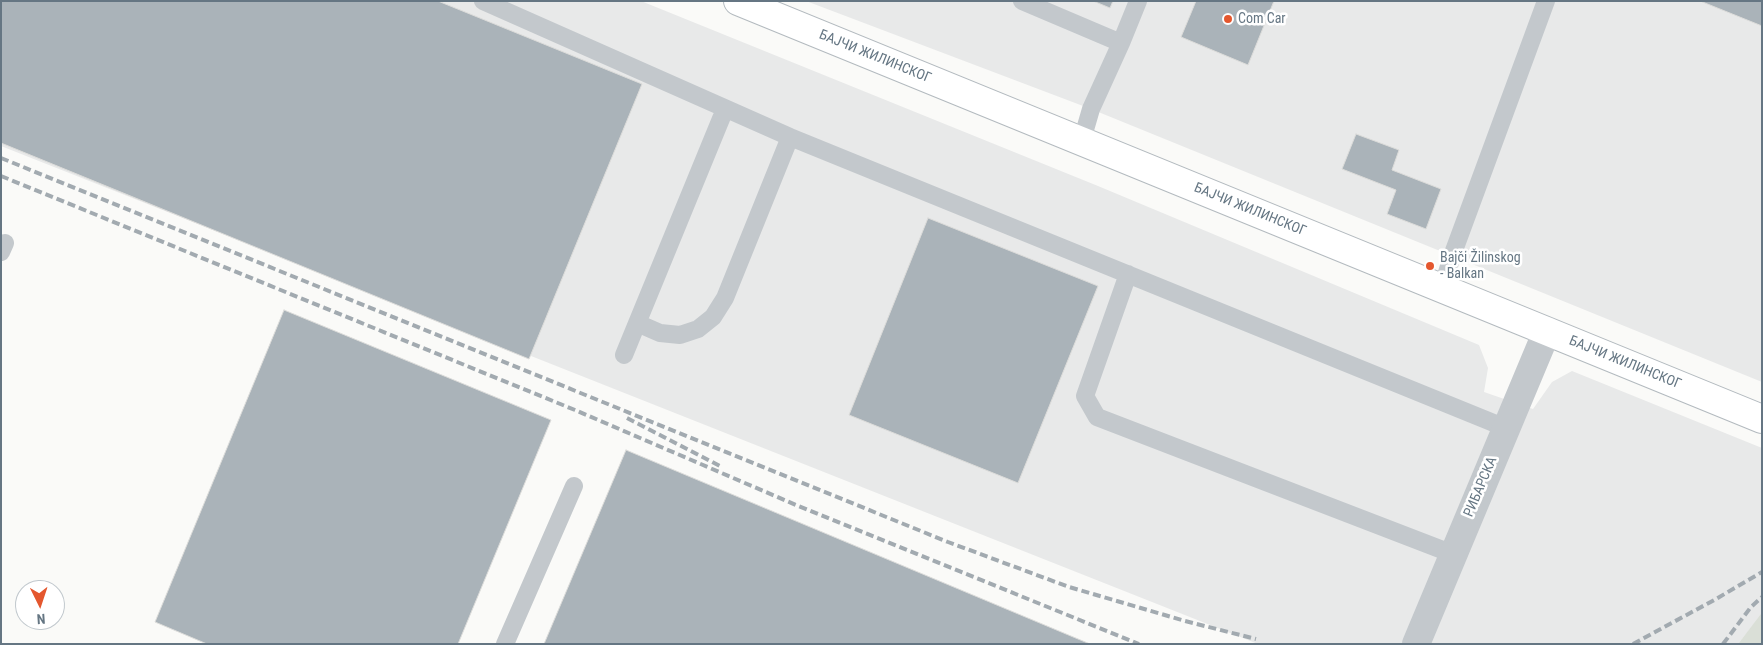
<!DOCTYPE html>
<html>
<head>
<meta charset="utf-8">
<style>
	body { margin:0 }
	#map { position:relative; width:1763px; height:645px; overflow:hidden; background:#fafaf8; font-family:"Roboto Condensed",sans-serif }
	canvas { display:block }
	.frame { position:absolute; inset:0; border:2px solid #657683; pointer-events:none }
	.north { position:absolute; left:15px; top:580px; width:50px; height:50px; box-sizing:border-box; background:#fff; border:1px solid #c1c8cd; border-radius:50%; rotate:176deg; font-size:14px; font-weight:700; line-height:20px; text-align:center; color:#657683 }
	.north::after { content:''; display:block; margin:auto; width:18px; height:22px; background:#e4572e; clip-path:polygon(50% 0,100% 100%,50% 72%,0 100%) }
</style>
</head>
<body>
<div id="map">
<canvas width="1763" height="645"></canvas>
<div class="frame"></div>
<div class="north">N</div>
</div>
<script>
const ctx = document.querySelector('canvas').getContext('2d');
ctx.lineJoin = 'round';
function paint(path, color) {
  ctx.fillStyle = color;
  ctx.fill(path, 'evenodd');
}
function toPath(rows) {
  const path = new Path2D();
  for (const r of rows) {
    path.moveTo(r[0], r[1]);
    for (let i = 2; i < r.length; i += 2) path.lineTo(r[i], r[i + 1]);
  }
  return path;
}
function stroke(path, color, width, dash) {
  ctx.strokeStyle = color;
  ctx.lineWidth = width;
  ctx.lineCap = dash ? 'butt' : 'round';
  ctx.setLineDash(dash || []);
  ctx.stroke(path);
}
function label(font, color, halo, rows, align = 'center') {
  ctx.font = font + ' "Roboto Condensed",sans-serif';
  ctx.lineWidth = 5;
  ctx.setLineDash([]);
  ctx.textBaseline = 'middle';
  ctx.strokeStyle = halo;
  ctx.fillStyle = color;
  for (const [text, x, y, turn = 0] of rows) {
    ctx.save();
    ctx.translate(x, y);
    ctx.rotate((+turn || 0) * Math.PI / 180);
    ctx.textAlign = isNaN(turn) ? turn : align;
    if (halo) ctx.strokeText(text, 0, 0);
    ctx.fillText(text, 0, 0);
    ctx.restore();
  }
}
paint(toPath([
	[1,1,641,1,1098,186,1479,345,1488,368,1484,392,1533,409,1552,382,1572,371,1762,448,1762,614,1738,644,1258,644,1,146],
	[806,1,1762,1,1762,382,1091,109]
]), '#e8e9e9');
paint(toPath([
	[1761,614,1762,644,1738,644]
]), '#dadfd7');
const building = toPath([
	[1,1,438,1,642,84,529,359,1,143,1,1],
	[1093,1,1113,1,1110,8,1093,1],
	[1196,1,1274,1,1248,65,1181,37,1196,1],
	[1700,1,1762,1,1762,26,1700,1],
	[1356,134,1399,150,1392,170,1441,189,1426,229,1387,214,1396,190,1342,169,1356,134],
	[928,218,1098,286,1018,483,849,415,928,218],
	[284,310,551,420,458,644,207,644,155,622,284,310],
	[626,450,1090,644,544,644,626,450]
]);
paint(building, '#aab3b9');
stroke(building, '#dcdcda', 1);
const secondary = toPath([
	[738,1,1762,419]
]);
stroke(secondary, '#b3babf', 30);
stroke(toPath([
	[483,1,790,137,1506,428],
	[1022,1,1121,43,1138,1],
	[1082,140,1091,109,1121,43],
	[1,252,5,243],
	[1128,274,1085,396,1097,417,1453,554],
	[1442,289,1452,256,1546,1],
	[637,323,660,333,680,335,698,329,713,317,725,298,790,137],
	[624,355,725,109],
	[505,644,574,486]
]), '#c3c8cc', 18);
stroke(toPath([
	[1416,644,1547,331]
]), '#c3c8cc', 28);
stroke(secondary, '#fff', 28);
stroke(toPath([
	[1,158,948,542,1069,587,1185,621,1256,639],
	[1,176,575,410,796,505,1139,644],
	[627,418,720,466],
	[1633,644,1716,599,1762,572],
	[1723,644,1751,607,1762,597]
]), '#a2aab0', 4, [8, 4]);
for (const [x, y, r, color] of [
	[1228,19,5,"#e4572e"],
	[1430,266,5,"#e4572e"]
]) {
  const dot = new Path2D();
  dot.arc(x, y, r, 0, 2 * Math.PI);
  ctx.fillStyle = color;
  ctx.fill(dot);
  stroke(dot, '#fff', 2);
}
label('14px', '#657683', '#fff', [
	["Com Car",1238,19],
	["Bajči Žilinskog",1440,258],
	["- Balkan",1440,274]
], 'left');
label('14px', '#657683', '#fff', [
	["БАЈЧИ ЖИЛИНСКОГ",875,57,22],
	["БАЈЧИ ЖИЛИНСКОГ",1250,210,22],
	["БАЈЧИ ЖИЛИНСКОГ",1625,363,22],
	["РИБАРСКА",1481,487,-67]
]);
</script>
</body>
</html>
